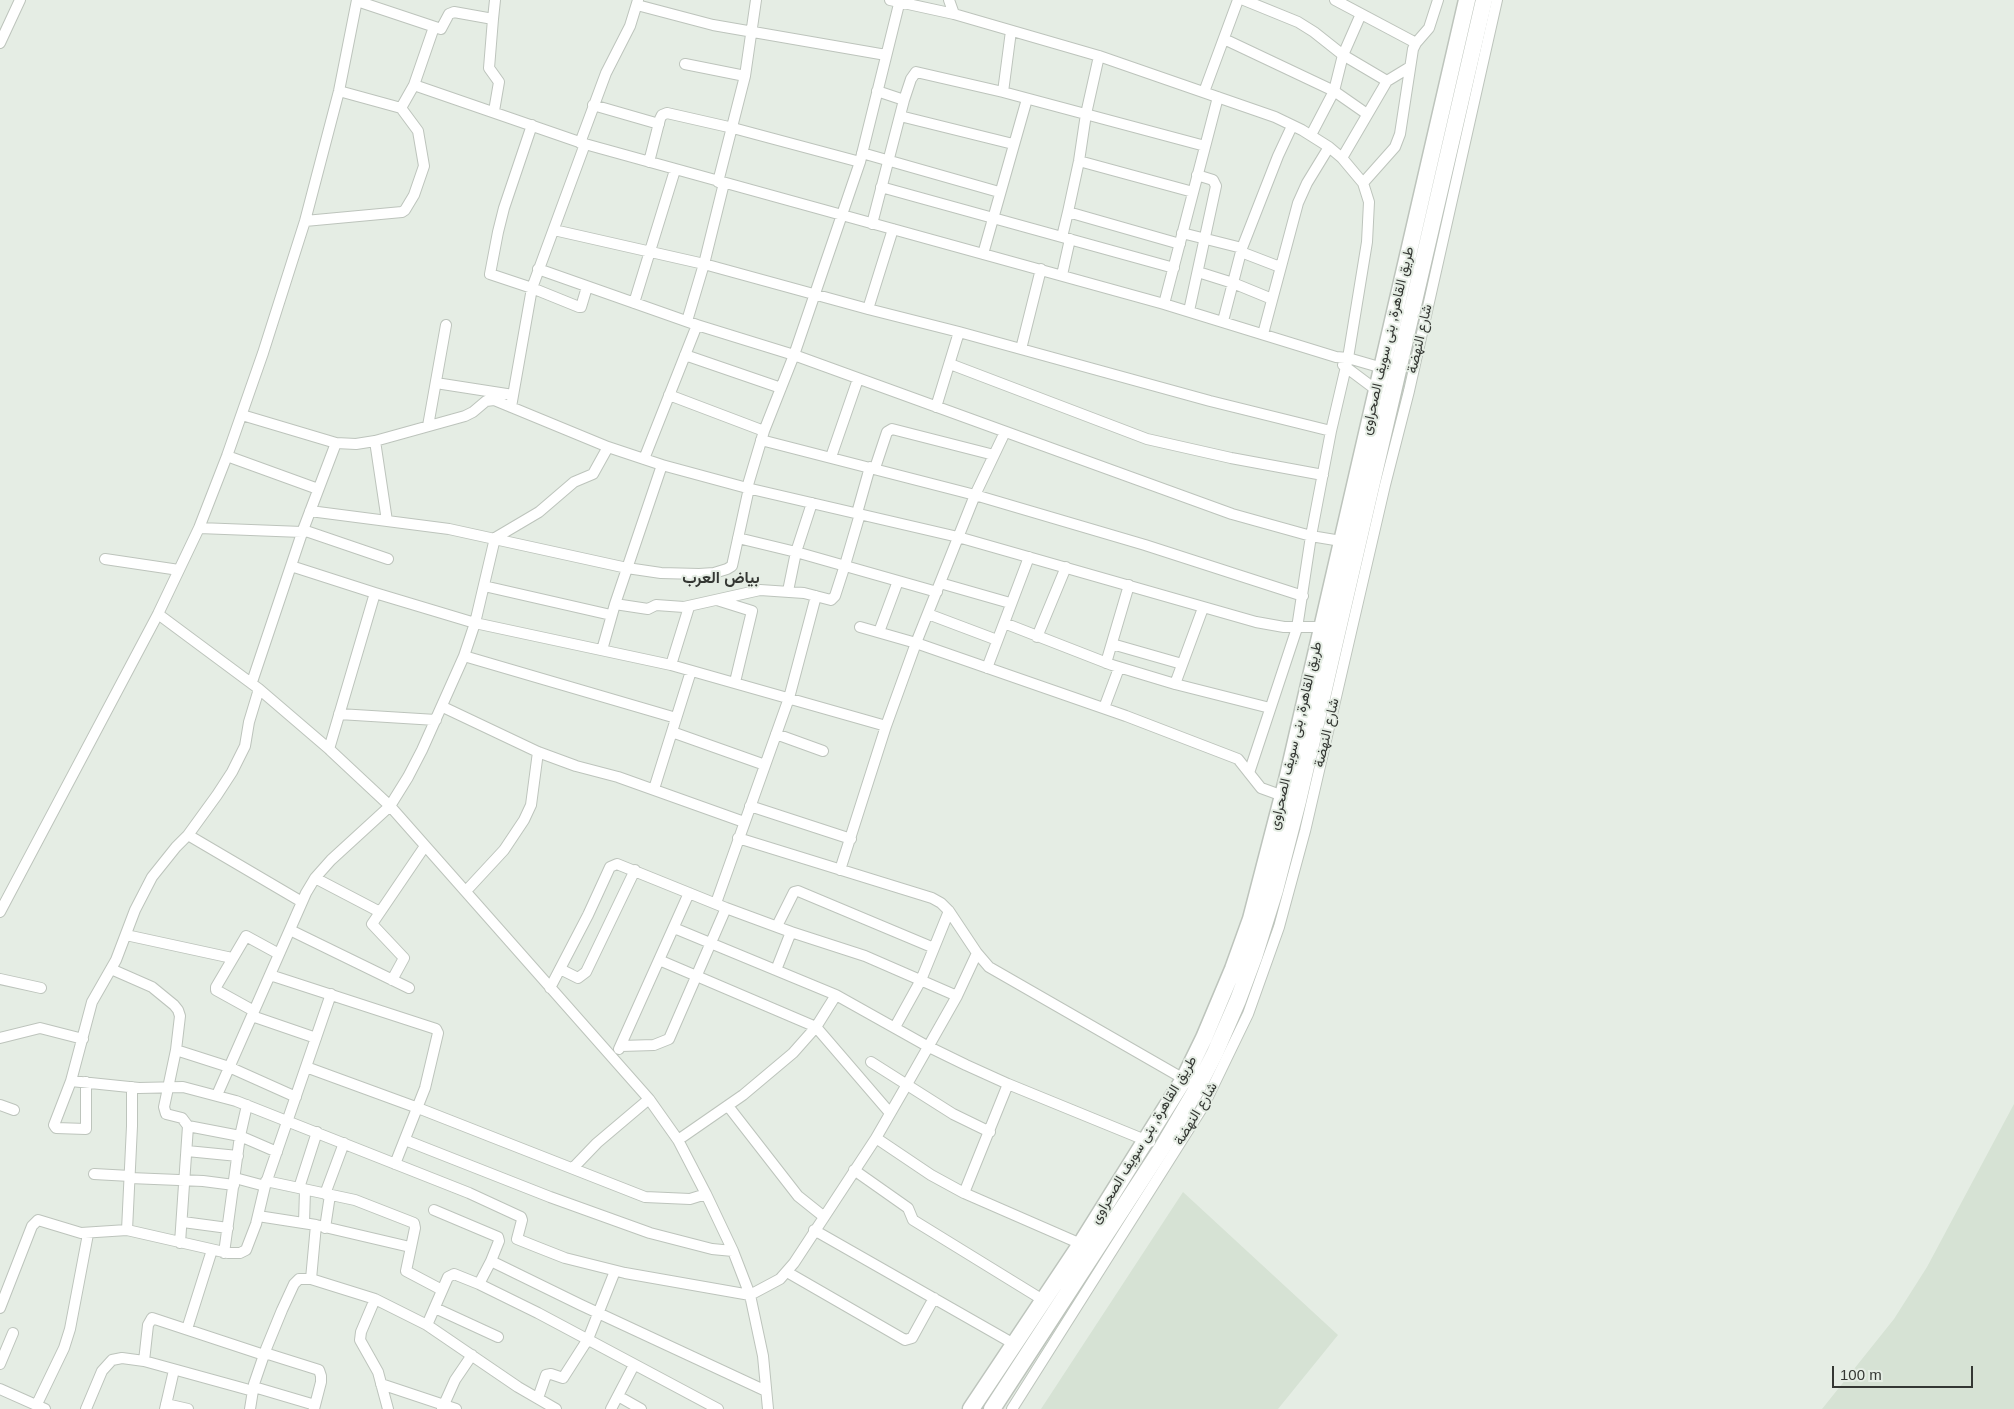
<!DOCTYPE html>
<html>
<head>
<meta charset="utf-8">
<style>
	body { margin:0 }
	#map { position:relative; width:2014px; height:1409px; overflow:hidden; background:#e5ede4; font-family:Helvetica,sans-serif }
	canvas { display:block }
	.scale { position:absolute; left:1832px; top:1366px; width:141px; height:22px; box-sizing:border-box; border:2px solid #343733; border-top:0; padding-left:6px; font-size:15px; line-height:18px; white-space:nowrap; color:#343733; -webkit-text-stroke:4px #e5ede4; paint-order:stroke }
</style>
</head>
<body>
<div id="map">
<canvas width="2014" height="1409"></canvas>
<div class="scale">100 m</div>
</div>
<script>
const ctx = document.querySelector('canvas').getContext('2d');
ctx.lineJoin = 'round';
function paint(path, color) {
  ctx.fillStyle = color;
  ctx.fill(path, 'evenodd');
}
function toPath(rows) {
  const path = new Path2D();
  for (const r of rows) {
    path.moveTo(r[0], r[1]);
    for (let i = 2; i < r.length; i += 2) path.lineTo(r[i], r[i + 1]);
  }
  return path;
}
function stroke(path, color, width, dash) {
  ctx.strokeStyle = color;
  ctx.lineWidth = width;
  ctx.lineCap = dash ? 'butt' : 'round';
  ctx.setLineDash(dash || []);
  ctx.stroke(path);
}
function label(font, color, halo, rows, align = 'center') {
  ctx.font = font + ' Helvetica,Vazirmatn,sans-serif';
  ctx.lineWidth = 4;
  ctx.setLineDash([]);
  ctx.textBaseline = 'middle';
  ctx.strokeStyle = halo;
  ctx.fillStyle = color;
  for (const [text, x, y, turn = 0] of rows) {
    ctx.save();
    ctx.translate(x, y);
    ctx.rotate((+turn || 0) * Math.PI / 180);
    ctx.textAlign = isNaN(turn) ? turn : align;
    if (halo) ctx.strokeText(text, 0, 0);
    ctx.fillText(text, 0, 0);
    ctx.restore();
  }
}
paint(toPath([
	[2014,1104,2014,1409,1822,1409,1894,1319,1927,1267],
	[1183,1192,1338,1335,1278,1409,1041,1409]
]), '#d6e2d4');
const minor = toPath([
	[890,0,954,14,1099,56,1275,117,1302,130,1329,147,1342,158,1363,183,1369,202,1367,242,1348,358,1331,431,1311,536,1297,628,1249,773],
	[949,0,954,14],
	[1244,0,1298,22,1314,32,1343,55,1387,81],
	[1335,0,1416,43],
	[357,1,441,29,449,14,454,12,493,19,495,0],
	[637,5,713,25,886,55],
	[493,19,489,68,499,82,494,111],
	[1224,39,1334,91,1367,114],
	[0,43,20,0],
	[685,64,745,76],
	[414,85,585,144,1164,304,1336,357,1348,358,1386,369],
	[339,91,401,108,414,85,434,27],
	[877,91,904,100],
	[1003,92,1011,31],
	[1204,92,1238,0],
	[593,105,659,124],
	[900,116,1013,144],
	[532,125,504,208,498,232,490,274,532,288,579,307,581,307,587,287],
	[1311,135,1334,91,1343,55,1361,14],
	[580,143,606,73,630,26,638,0],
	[862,153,999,192],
	[1342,158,1387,81,1410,67],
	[1079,161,1193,192],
	[649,162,660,119,662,115,667,113,733,128,860,162],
	[718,182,745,76,756,0],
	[1363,183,1395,147,1400,134,1413,49,1416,43,1429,28,1438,0],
	[881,187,1174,268],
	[1068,212,1079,161,1086,114,1099,56],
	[305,221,402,212,405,210,414,195,424,166,418,131,401,108],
	[872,224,904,100,911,79,916,72,1003,92,1205,146],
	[554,230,704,264,868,309,959,332,1210,401,1331,431],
	[1182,233,1242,248],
	[1062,237,1068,212,1180,244],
	[1241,252,1280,267],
	[983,254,1027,99],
	[538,269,697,325,794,355,1232,514,1311,536,1341,541],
	[1198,272,1233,283,1272,299],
	[1062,275,1070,239],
	[634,303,675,170],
	[1164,304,1218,97],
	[868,309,893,229],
	[1189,311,1216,186,1213,180,1197,175],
	[687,321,704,264,724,183],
	[1223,321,1242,248,1278,156,1292,126],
	[1263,334,1298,203,1307,183,1329,147],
	[1021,349,1041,269],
	[685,355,781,388],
	[950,364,1147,439,1231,458,1323,475],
	[1343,365,1379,392],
	[436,383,513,395],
	[669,395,764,431],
	[511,407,532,288,585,144],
	[936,407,959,332],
	[242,415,336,443,356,444,375,441,465,416,473,412,486,401,494,400,608,447,662,465,747,488,958,537,1256,622,1284,627,1322,627],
	[428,426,446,325],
	[761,440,975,495,1145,545,1303,596],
	[375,441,387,521],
	[227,456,318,489],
	[831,457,858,379],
	[644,459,697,325],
	[875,468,887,432,892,429,994,455],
	[747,488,764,431,794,355,860,162,900,0],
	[310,511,449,529,627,568,661,573,699,574,714,573,727,569,732,566,749,488],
	[857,513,870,467],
	[199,528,302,532],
	[303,530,388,559],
	[738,538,796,552,937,592],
	[105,559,179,570],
	[291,566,375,593,475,623,671,665,886,726],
	[940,583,1010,603],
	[484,586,611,615],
	[788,591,796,552,812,503],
	[717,600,752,611,735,682],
	[615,604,648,609,656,605,684,607,760,590,804,593,831,600,835,596,845,565,860,514],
	[158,614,259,689,329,749,390,806,649,1099,678,1140,706,1194,733,1251,750,1295,763,1356,768,1409],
	[928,614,997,640],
	[1004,623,1112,665,1175,684,1270,708],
	[860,627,916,643,1126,716,1238,759,1261,788,1283,796],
	[879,632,898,581],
	[1037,637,1066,567],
	[1112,644,1182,664],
	[602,650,615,604,662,465],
	[464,656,676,718],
	[1106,663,1129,585],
	[671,665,689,607],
	[987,668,1029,557],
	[252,682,303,530,336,443],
	[1175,684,1203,608],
	[443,707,538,752,576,766,618,777,744,822],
	[1104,708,1119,668],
	[339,714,436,720],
	[672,732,765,765],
	[776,734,823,751],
	[329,749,375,593],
	[654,789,691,671],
	[750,806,851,839],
	[188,835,302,902],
	[738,838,932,898,941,903,949,911,977,953,989,967,1184,1079],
	[840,870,886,726,916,643,975,495,1005,432],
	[315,878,380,912],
	[466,891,504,850,524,820,531,805,538,752],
	[716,903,789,698,816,596],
	[0,912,158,614,199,528,227,456,263,353,305,221,339,91,357,0],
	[777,926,794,892,798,891,934,948],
	[674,928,836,995],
	[290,930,409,988],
	[126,935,232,958],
	[659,960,816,1027,890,1113],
	[111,969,152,987,174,1005,178,1010,180,1016,176,1050,164,1107,166,1114,182,1118,188,1126,180,1243],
	[560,969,578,978,586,972,635,870],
	[776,970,791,932],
	[270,975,436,1029,438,1033,425,1088,395,1164],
	[0,979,41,988],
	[392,980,404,958,372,924,425,846],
	[550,988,588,915,610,867,617,864,726,908,791,932,865,956,957,996],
	[254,1011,216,990,216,987,246,936,279,954],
	[252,1016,316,1038],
	[895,1027,921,980,949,911],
	[0,1038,40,1028,83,1039],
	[621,1046,654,1045,669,1039,726,908],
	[619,1049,689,893],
	[176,1050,229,1067,296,1097],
	[871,1062,953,1114,990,1132],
	[306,1067,418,1108,645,1197,690,1199,706,1194],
	[71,1081,139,1088,183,1087,236,1101,469,1193,521,1217,522,1220,517,1239,537,1247,565,1258,625,1273,750,1295,780,1279,794,1263,876,1138,906,1086,957,996,977,953],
	[86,1082,86,1129,56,1128,54,1125,71,1081,92,1002,116,960,135,910,152,877,176,847,188,835,217,795,232,772,245,746,249,722,259,689],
	[217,1095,306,893,315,878,331,860,390,806,408,777,422,750,464,656,475,623,495,538,539,512,574,482,593,474,608,447],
	[0,1105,14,1110],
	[728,1106,798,1196,823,1216],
	[188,1126,240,1136,277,1152],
	[876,1138,931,1175,964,1193,1081,1244],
	[405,1140,550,1197,650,1233,712,1249,733,1251],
	[678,1140,743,1095,793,1053,816,1027,836,995,927,1046,966,1065,1008,1084,1150,1142],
	[187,1151,238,1156],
	[573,1168,597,1143,649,1099],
	[854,1170,908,1208,913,1220,1043,1300],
	[94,1174,130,1176],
	[130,1178,203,1181,234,1185],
	[235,1178,265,1186],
	[266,1181,355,1200,414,1223,415,1228,406,1271,442,1290],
	[299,1188,317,1132],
	[964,1193,1008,1084],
	[325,1194,344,1143],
	[434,1210,498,1237,499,1241,491,1261],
	[258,1216,316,1225,410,1247],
	[183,1222,228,1228],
	[304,1223,305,1190],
	[325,1228,330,1195],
	[127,1230,132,1126,132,1087],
	[814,1230,1014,1344],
	[224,1253,240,1136,247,1105],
	[787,1272,905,1340,912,1338,934,1298],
	[311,1279,316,1225],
	[479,1284,491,1261,581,1305,766,1391],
	[375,1299,361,1332,360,1340,378,1372,388,1409],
	[0,1308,32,1226,38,1220,81,1233,127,1230,228,1253,240,1253,246,1250,256,1224,265,1186,331,994],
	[435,1308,498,1337],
	[427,1325,518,1387,556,1409],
	[187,1329,212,1250],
	[265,1353,319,1370,321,1376,321,1382,314,1409],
	[144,1361,148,1325,152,1318,264,1355],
	[0,1364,13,1333],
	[381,1384,456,1409],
	[254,1387,315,1405],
	[0,1389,45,1409],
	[618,1396,641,1409],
	[538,1398,546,1375,551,1374,563,1378,588,1339,615,1271],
	[37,1404,64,1348,70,1329,88,1234],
	[166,1404,188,1409],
	[86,1409,102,1371,112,1360,122,1358,144,1361,253,1391],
	[165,1409,174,1370],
	[250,1409,254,1384,266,1349,282,1310,294,1284,299,1279,311,1279,375,1299,427,1325,448,1277,454,1274,479,1284,538,1313,718,1409],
	[442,1409,455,1380,472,1355],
	[611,1409,634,1365],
	[1012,1409,1204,1105,1248,1014,1279,927,1305,831,1385,485,1409,391,1497,0]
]);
const primary = toPath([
	[971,1409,1081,1244,1184,1079,1204,1038,1233,969,1251,919,1287,780,1467,0],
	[992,1409,1162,1148,1195,1092,1215,1053,1238,1000,1254,957,1275,890,1298,801,1484,0]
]);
stroke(minor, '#bdc4bc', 12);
stroke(primary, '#bdc4bc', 19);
stroke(minor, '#fff', 10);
stroke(primary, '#fff', 16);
label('14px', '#343733', '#e5ede4', [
	["شارع النهضة",1420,339,-77],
	["طريق القاهرة, بنى سويف الصحراوى",1388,341,-77],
	["شارع النهضة",1327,733,-77],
	["طريق القاهرة, بنى سويف الصحراوى",1296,736,-77],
	["شارع النهضة",1196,1114,-59],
	["طريق القاهرة, بنى سويف الصحراوى",1144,1140,-59]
]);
label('bold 16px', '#343733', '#e5ede4', [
	["بياض العرب",721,579]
]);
</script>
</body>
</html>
